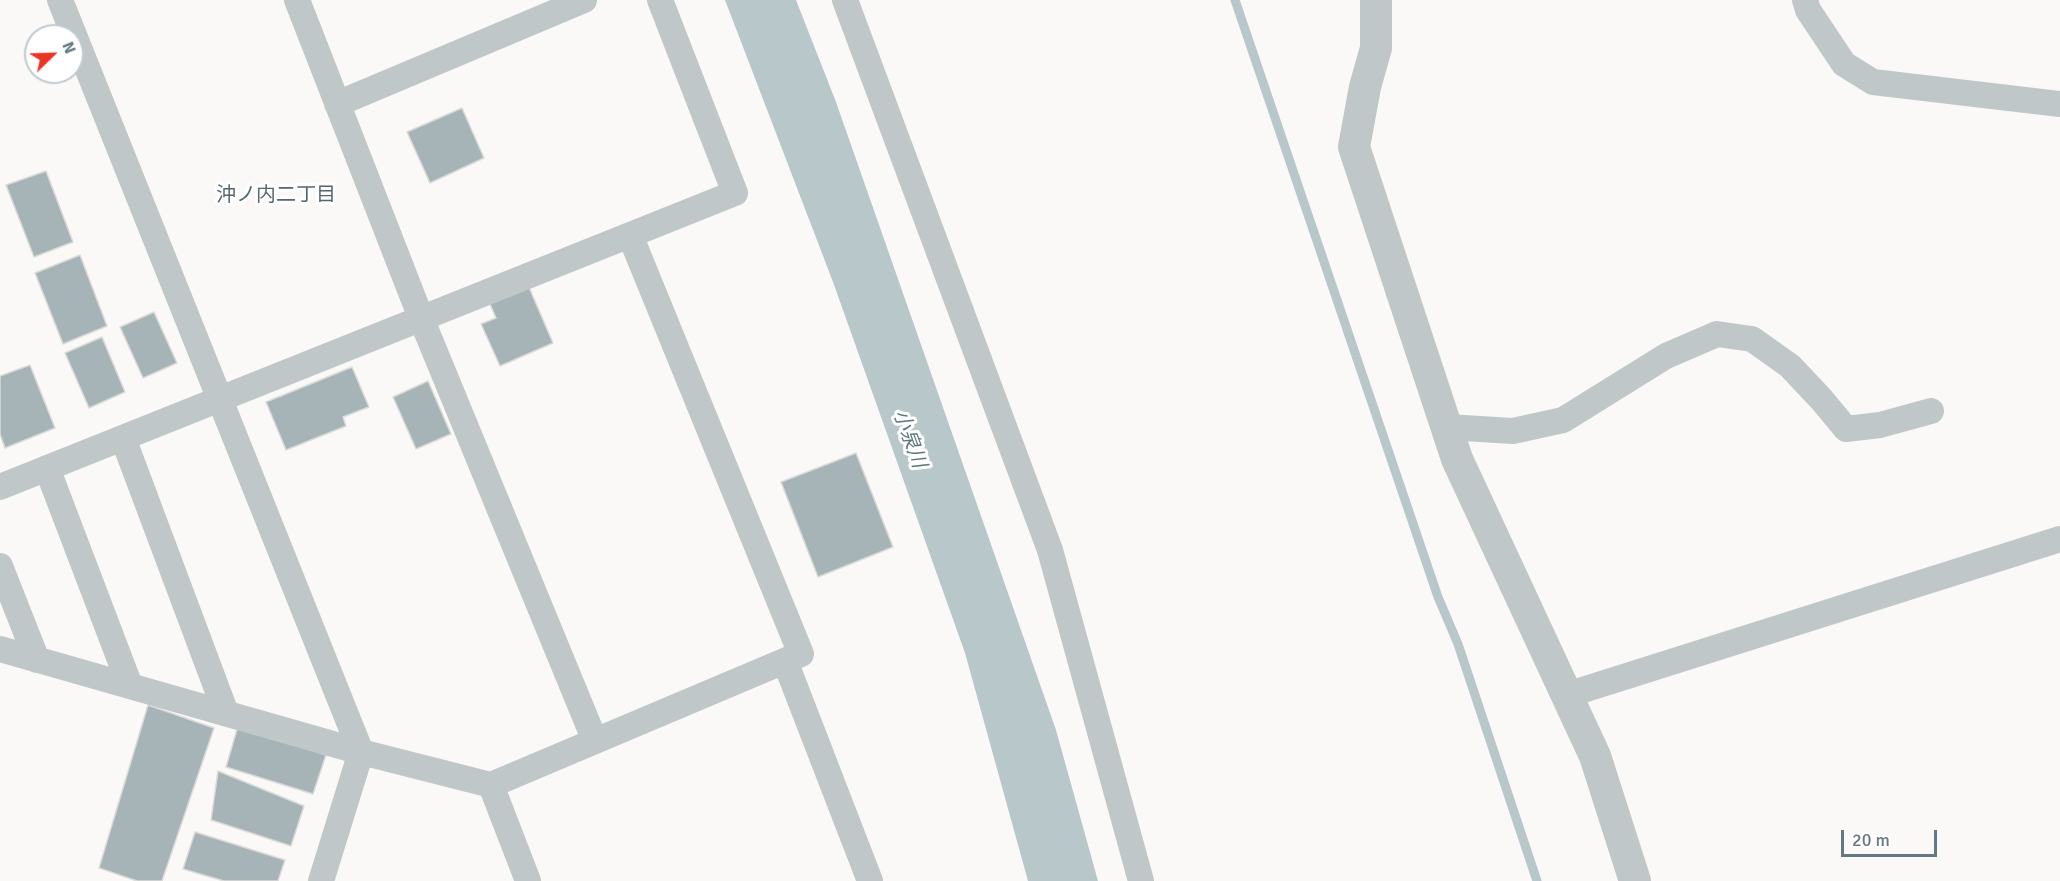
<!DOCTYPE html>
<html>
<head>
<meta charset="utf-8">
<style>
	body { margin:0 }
	#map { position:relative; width:2060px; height:881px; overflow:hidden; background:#faf9f7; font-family:Signika,sans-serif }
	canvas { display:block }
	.north { position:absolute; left:24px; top:24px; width:60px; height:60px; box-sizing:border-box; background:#fff; border:2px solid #c1cace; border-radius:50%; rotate:67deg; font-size:16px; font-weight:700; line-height:24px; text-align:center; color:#637a84 }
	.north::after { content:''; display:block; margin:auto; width:21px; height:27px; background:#ec3424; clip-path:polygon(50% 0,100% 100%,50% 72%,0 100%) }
	.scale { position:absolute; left:1841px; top:830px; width:96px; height:27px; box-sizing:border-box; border:3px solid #637a84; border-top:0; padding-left:8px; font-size:18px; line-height:21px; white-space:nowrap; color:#637a84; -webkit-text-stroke:4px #fff; paint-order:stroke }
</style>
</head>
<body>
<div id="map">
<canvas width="2060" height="881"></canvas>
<div class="north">N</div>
<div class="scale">20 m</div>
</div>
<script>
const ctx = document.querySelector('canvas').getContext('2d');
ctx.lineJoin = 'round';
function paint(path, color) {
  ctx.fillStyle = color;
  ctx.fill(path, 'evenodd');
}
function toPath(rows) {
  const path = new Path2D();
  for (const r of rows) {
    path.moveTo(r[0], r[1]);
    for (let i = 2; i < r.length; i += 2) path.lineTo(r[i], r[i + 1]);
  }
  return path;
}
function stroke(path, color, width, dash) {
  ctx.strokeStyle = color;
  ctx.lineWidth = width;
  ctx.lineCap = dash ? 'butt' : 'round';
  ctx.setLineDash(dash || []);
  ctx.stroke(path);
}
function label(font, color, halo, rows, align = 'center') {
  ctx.font = font + ' Signika,"Noto Sans JP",sans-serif';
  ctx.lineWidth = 6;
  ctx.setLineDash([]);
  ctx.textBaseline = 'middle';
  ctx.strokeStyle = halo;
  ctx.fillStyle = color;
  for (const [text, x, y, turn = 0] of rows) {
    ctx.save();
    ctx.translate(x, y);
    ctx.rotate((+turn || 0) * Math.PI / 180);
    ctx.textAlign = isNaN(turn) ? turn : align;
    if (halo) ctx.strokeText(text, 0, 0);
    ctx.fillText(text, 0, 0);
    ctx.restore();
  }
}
paint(toPath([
	[725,0,796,0,836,102,1056,730,1098,881,1028,881,965,653,833,282]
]), '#b8c8ca');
stroke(toPath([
	[1235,0,1438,597,1458,644,1537,881]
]), '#b8c8ca', 9);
const building = toPath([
	[462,108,484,158,430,183,407,132,462,108],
	[46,171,73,242,34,257,6,185,46,171],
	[80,255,107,326,63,344,35,273,80,255],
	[525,278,553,343,500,366,481,324,496,318,486,295,525,278],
	[154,312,177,363,143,378,120,327,154,312],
	[102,337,125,392,89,408,65,353,102,337],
	[30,365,55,428,5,448,0,434,0,376,30,365],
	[352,367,369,407,343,417,346,426,286,450,266,402,352,367],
	[428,381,451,434,416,449,393,397,428,381],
	[856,453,893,547,818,577,781,482,856,453],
	[148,705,214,728,162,881,137,881,99,868,148,705],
	[238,726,326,755,313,794,226,767,238,726],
	[218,771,304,806,291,846,211,820,218,771],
	[195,832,285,860,278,881,224,881,183,869,195,832]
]);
paint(building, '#a6b3b7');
stroke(building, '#dbdbd9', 1.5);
stroke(toPath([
	[60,0,361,752,321,881],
	[297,0,421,318,595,741],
	[845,0,1050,550,1141,881],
	[1805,0,1808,10,1844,64,1873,82,2060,104],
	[337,104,584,0],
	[1447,427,1513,431,1563,420,1666,356,1717,334,1752,339,1790,366,1822,400,1846,429,1880,425,1931,411],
	[123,438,226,713],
	[47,468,130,686],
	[0,487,735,193,660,0],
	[0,566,37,660],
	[0,649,361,752,491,785,801,654,630,235],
	[785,661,870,881],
	[1567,695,2060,539],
	[491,785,528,881]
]), '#c0c7c9', 26);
stroke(toPath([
	[1376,0,1376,48,1365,87,1354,147,1457,459,1595,756,1635,881]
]), '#c0c7c9', 32);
label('20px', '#55676e', '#fff', [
	["沖ノ内二丁目",276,196]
]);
label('italic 20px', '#5e797d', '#fff', [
	["小泉川",909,439,70]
]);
</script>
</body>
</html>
